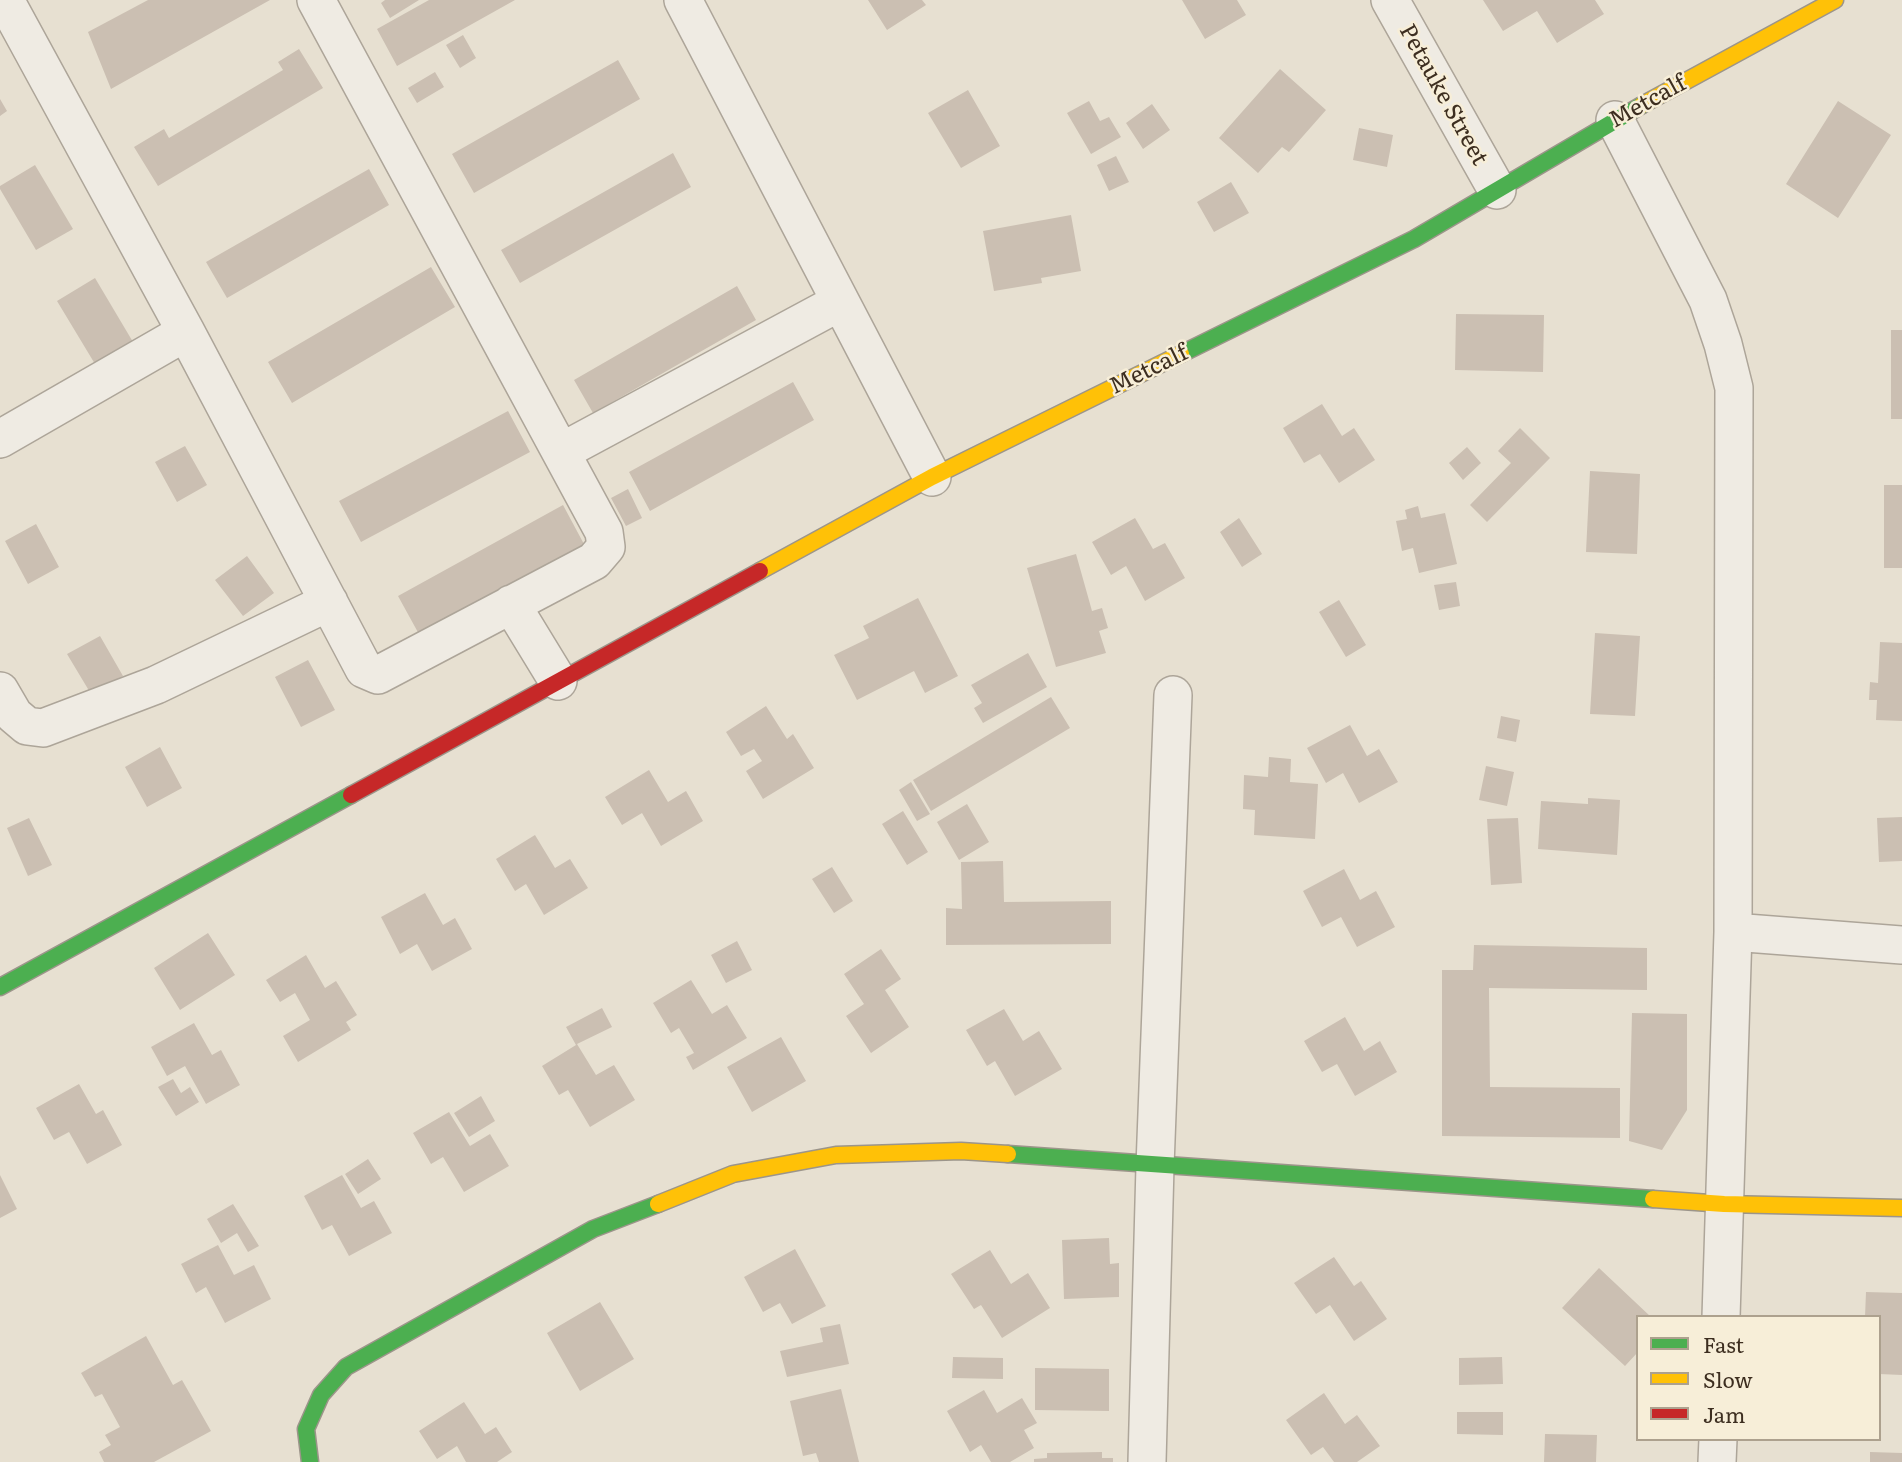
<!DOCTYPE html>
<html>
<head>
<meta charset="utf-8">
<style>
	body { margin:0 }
	#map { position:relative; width:1902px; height:1462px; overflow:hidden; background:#e7e0d1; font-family:Literata,serif }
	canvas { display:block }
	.legend { position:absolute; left:1636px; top:1315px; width:245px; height:126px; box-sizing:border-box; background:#f7eed8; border:2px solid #ada18e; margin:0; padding:9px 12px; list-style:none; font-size:21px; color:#3d2e20 }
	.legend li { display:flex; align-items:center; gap:14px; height:35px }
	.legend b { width:35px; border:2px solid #ada18e }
</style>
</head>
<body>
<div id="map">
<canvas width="1902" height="1462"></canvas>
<ul class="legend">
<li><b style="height:9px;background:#4caf50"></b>Fast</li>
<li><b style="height:9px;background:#ffc107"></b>Slow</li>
<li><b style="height:9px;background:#c62828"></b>Jam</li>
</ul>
</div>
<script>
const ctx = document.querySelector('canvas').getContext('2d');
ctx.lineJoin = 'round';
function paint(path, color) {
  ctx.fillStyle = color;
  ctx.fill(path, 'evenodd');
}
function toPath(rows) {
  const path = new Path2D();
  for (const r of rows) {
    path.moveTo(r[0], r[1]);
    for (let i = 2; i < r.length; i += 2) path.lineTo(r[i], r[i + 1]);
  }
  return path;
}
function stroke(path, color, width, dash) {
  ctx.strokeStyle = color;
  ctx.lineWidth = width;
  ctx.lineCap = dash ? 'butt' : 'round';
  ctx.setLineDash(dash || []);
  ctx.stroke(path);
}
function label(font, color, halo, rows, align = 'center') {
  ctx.font = font + ' Literata,serif';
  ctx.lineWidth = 5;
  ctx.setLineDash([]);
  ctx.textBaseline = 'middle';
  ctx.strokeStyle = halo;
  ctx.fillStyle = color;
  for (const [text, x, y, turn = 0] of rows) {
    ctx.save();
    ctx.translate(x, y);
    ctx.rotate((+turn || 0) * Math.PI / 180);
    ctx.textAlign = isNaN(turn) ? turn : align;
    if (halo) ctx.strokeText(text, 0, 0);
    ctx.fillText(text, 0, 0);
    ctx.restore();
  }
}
paint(toPath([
	[148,0,270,0,111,89,88,32],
	[385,0,419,0,390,18,381,3],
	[429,0,515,0,397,66,377,29],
	[868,0,922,0,926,5,887,30],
	[1182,0,1237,0,1246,15,1205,39],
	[1483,0,1595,0,1604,14,1557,43,1537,11,1503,31],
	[463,35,476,58,460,68,446,45],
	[299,49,323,88,158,186,134,147,164,129,169,138,283,70,278,62],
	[618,60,640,99,474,193,452,154],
	[1280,69,1326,110,1289,152,1282,147,1258,173,1219,138],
	[435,72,444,87,417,103,408,88],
	[968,90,1000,146,961,168,928,113],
	[0,99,7,111,0,116],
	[1089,101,1100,121,1109,117,1121,137,1091,154,1067,113],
	[1838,101,1891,135,1838,218,1786,184],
	[1152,104,1170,130,1143,149,1126,123],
	[1359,128,1393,135,1387,167,1353,160],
	[673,153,691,187,520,283,501,250],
	[1116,156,1129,182,1109,191,1097,165],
	[35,165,73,229,36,250,0,189,0,186],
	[369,169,389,205,227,298,206,262],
	[1231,182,1249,213,1214,232,1197,202],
	[1071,215,1081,271,1041,278,1042,283,994,291,983,231],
	[431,267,455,307,292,403,268,362],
	[95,278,133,342,95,364,57,301],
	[737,286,756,320,593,413,574,380],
	[1456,314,1544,315,1543,372,1455,370],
	[1891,330,1902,330,1902,419,1891,419],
	[793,382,814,420,650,511,629,472],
	[1322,404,1342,436,1354,428,1375,460,1339,483,1320,454,1304,463,1283,428],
	[508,411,530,452,361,542,339,501],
	[1520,428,1550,458,1487,522,1470,505,1511,463,1498,451],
	[185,446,207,485,177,502,155,462],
	[1467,447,1481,463,1463,480,1449,463],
	[1590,471,1640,474,1637,554,1586,552],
	[1884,485,1902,485,1902,568,1884,568],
	[628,489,642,518,626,526,611,498],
	[563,505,585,546,420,636,398,596],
	[1418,506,1421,518,1445,513,1457,564,1419,573,1413,548,1402,551,1396,521,1407,519,1405,510],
	[1135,518,1153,549,1165,543,1185,578,1145,601,1126,566,1111,575,1092,542],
	[1239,518,1262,554,1242,567,1220,532],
	[36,524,59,567,28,584,5,541],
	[1076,554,1092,611,1102,608,1108,628,1099,631,1106,653,1056,667,1027,568],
	[247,556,274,593,243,616,215,580],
	[1456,582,1460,606,1439,610,1434,585],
	[918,598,958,676,925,693,914,671,857,700,834,655,869,638,863,626],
	[1339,600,1366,645,1346,657,1319,612],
	[1595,633,1640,636,1635,716,1590,714],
	[100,636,123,676,91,694,67,654],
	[1880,642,1902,643,1902,721,1876,720,1877,700,1869,700,1870,682,1878,683],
	[1028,653,1047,687,983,723,974,708,982,703,971,685],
	[308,660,335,710,301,727,275,677],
	[1051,697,1070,728,931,811,913,780],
	[766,706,787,739,793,734,814,768,763,799,746,771,762,761,754,749,741,756,726,732],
	[1501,716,1520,720,1516,742,1497,738],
	[1350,725,1367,756,1379,749,1398,782,1359,803,1343,773,1326,783,1307,748],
	[160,747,182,788,147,807,125,767],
	[1269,757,1291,759,1290,782,1318,784,1315,839,1254,835,1255,810,1243,809,1244,775,1268,777],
	[1486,766,1514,772,1507,806,1479,800],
	[649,770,668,802,686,791,703,821,661,846,642,813,622,825,605,797],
	[911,782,930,814,917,821,899,790],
	[1588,798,1620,800,1617,855,1538,849,1541,801,1588,804],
	[967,804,989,842,959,860,937,822],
	[903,811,928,852,907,865,882,824],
	[1902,817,1902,861,1879,862,1877,818],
	[29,818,52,865,28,876,7,828],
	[1518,818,1522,883,1491,885,1487,819],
	[535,835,555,868,570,859,588,888,544,915,526,884,515,891,496,859],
	[1003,861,1004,902,1111,901,1111,944,946,945,946,908,962,909,961,862],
	[832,867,853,901,834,913,812,879],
	[1344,869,1360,900,1376,891,1395,927,1357,947,1341,917,1322,927,1303,891],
	[425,893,443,925,455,918,472,949,432,971,417,944,400,954,381,917],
	[208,933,235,975,180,1010,154,968],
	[737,941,752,970,726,983,711,955],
	[1474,945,1647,948,1647,990,1489,988,1490,1087,1620,1088,1620,1138,1442,1136,1442,970,1473,970],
	[881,949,901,979,885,990,909,1027,871,1053,846,1016,864,1004,844,974],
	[306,955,325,988,336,981,357,1015,346,1022,351,1030,298,1062,283,1036,310,1020,295,993,280,1002,266,980],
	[691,980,712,1014,727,1005,747,1038,693,1070,686,1057,694,1053,679,1028,671,1033,653,1003],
	[602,1008,612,1027,577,1044,596,1075,614,1065,635,1100,590,1127,568,1090,559,1095,542,1066,576,1045,566,1027],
	[1004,1009,1023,1041,1039,1031,1062,1069,1015,1096,995,1061,987,1066,966,1030],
	[1632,1013,1687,1014,1687,1110,1662,1150,1629,1141],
	[1345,1017,1364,1051,1380,1041,1397,1072,1355,1096,1337,1064,1322,1072,1304,1041],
	[194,1023,212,1055,221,1050,240,1085,206,1104,185,1066,167,1076,151,1047],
	[781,1037,806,1081,752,1112,727,1067],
	[173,1079,181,1093,190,1087,199,1102,176,1116,158,1087],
	[79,1084,96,1114,103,1110,122,1145,87,1164,69,1132,54,1140,36,1108],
	[481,1096,495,1121,469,1137,454,1113],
	[449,1112,470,1146,490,1134,509,1166,464,1192,443,1157,431,1164,413,1133],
	[368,1159,381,1179,358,1194,345,1174],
	[0,1175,17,1209,0,1218],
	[342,1175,361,1208,374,1201,392,1233,349,1256,332,1225,322,1230,304,1196],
	[233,1204,259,1246,248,1252,237,1233,221,1243,207,1219],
	[1109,1238,1110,1264,1119,1263,1119,1297,1064,1299,1062,1240],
	[218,1245,234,1275,254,1265,271,1299,225,1323,206,1287,196,1293,181,1264],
	[795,1249,826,1306,792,1324,780,1303,763,1312,744,1277],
	[990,1250,1011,1284,1028,1273,1050,1308,1002,1338,981,1305,974,1309,951,1274],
	[1334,1257,1354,1286,1361,1281,1387,1319,1354,1341,1330,1305,1316,1314,1294,1283],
	[1599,1268,1651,1317,1638,1317,1638,1352,1625,1366,1562,1308],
	[1866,1292,1902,1293,1902,1375,1879,1374,1879,1317,1865,1317],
	[600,1302,634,1359,580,1391,547,1333],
	[840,1324,849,1364,787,1377,780,1351,823,1342,820,1328],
	[146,1336,173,1385,182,1380,211,1431,154,1462,104,1462,99,1452,111,1445,105,1435,120,1427,102,1394,95,1397,81,1373],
	[953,1357,1003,1358,1003,1379,952,1378],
	[1502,1357,1503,1384,1459,1385,1459,1358],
	[1035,1368,1109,1369,1109,1411,1035,1410],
	[841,1389,859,1462,819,1462,816,1453,803,1456,790,1401],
	[984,1390,997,1413,1022,1398,1037,1423,1024,1430,1034,1448,1010,1462,991,1462,981,1445,970,1452,947,1411],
	[1324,1393,1345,1424,1357,1415,1380,1446,1357,1462,1334,1462,1323,1447,1311,1455,1286,1420],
	[464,1402,485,1434,496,1427,512,1452,497,1462,466,1462,457,1446,437,1459,419,1431],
	[1457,1412,1503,1412,1503,1435,1457,1434],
	[1545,1434,1597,1435,1596,1462,1544,1462],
	[1102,1452,1102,1458,1113,1458,1113,1462,1034,1462,1034,1459,1047,1458,1047,1453],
	[1870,1452,1902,1453,1902,1462,1870,1462]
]), '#cbbfb2');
const street = toPath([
	[5,0,186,332,364,669,378,675,594,561,606,547,604,532,316,0],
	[683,0,932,477],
	[1390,0,1497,190],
	[1615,120,1708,300,1723,344,1734,388,1733,932,1721,1317],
	[0,439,186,332],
	[561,452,840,302],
	[511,604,558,681],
	[0,691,14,715,27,726,43,728,156,685,329,602],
	[1733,932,1902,945],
	[1147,1462,1155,1166,1173,695],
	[1717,1462,1718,1439]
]);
const fast = toPath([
	[1181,354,1414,239,1642,105],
	[0,987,351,795],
	[1008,1154,1653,1199],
	[310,1462,306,1429,321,1395,346,1367,593,1229,658,1204]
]);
const slow = toPath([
	[1642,105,1835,0],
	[760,571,932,477,1181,354],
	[1653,1199,1724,1204,1902,1208],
	[658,1204,733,1174,836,1155,961,1151,1008,1154]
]);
const jam = toPath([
	[351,795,760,571]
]);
stroke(street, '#ada599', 40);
stroke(fast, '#9c958a', 19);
stroke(slow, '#9c958a', 19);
stroke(jam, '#9c958a', 19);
stroke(street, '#efebe3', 37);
stroke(fast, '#4caf50', 16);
stroke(slow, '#ffc107', 16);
stroke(jam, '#c62828', 16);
label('23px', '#3d2e20', '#f7eed8', [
	["Petauke Street",1443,95,61],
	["Metcalf",1648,102,-29],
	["Metcalf",1149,370,-26]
]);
</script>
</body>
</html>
